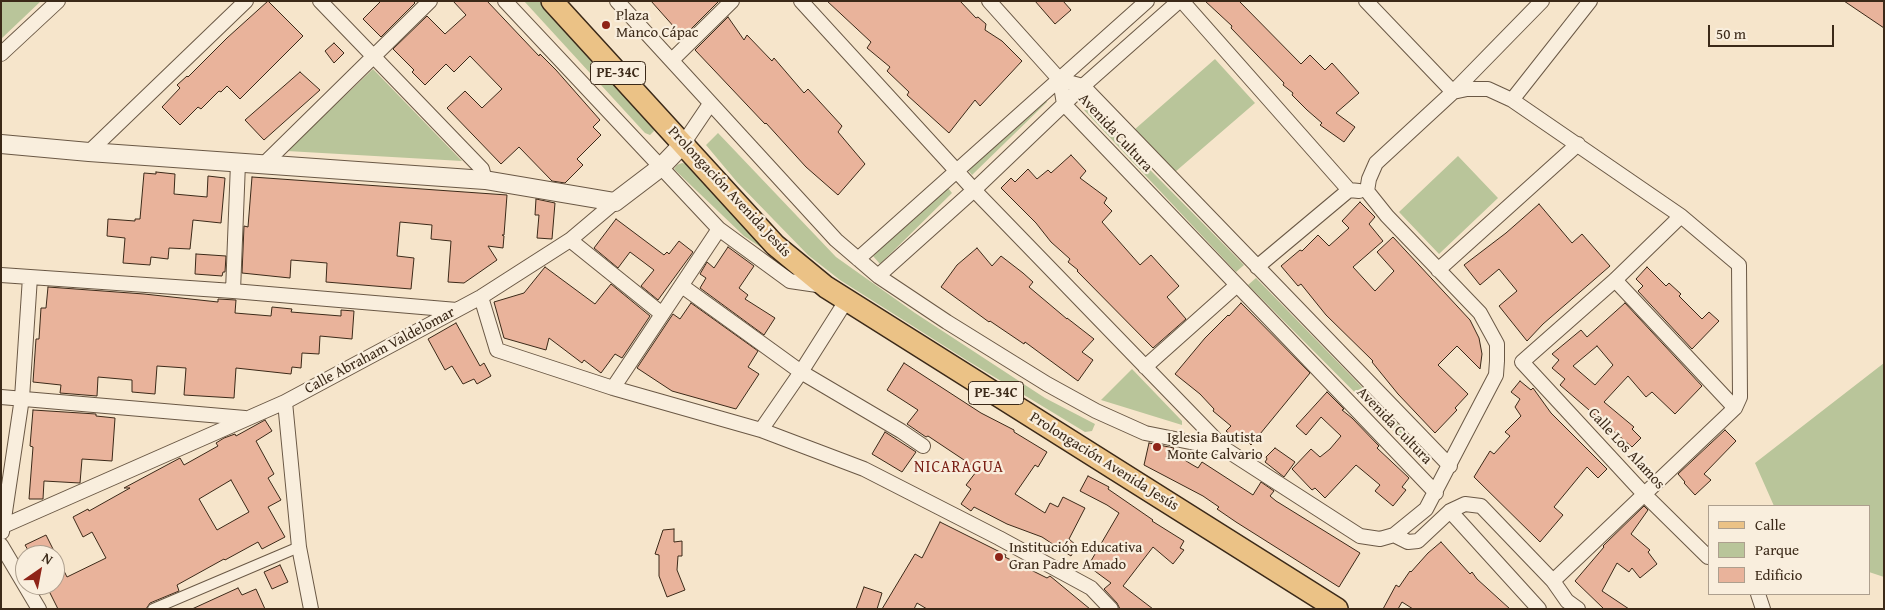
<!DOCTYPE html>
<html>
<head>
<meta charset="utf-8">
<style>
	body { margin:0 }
	#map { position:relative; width:1885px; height:610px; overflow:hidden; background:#f6e5cb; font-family:"Gentium Book Plus",serif }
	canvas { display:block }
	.frame { position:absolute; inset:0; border:2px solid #3b2918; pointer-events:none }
	.legend { position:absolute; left:1708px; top:505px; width:162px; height:90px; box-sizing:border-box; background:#f9eedd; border:1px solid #ad9f8e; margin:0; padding:6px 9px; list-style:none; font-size:15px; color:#3b2918 }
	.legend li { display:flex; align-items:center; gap:10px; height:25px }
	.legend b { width:25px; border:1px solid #ad9f8e }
	.north { position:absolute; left:15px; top:545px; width:50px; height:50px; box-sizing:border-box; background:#f9eedd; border:1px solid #ad9f8e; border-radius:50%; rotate:33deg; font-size:14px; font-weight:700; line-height:20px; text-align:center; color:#3b2918 }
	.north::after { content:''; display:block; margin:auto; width:18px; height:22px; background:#8f2418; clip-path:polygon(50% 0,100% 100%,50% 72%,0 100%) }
	.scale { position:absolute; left:1708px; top:25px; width:126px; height:22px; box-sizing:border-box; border:2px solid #3b2918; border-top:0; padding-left:6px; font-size:15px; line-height:18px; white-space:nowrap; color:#3b2918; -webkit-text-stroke:4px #f9eedd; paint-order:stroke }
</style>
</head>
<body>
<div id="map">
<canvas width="1885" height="610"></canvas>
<div class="frame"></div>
<ul class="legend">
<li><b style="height:6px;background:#ebc286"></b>Calle</li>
<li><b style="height:14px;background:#b9c59a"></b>Parque</li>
<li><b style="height:14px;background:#e9b39b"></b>Edificio</li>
</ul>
<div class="north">N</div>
<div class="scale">50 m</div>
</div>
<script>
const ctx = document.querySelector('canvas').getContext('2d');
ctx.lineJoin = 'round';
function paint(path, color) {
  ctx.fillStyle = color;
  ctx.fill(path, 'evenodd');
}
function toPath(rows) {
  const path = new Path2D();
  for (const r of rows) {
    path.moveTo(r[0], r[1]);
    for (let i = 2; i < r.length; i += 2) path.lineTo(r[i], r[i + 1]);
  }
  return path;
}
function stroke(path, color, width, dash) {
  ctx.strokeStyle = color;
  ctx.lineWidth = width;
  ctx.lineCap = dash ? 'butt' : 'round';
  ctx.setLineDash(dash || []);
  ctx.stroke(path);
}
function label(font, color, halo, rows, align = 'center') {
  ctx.font = font + ' "Gentium Book Plus",serif';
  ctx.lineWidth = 4.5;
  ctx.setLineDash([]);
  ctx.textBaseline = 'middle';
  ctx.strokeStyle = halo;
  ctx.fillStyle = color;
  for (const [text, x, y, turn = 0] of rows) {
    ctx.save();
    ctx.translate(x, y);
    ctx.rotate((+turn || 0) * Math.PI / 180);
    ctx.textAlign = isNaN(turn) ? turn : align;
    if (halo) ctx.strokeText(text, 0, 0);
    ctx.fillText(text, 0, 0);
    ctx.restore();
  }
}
paint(toPath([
	[1,1,41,1,1,39],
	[524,1,539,1,653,127,654,131,650,135,645,133],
	[1215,59,1255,103,1175,172,1134,130],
	[373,69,462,161,287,151],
	[1041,94,1047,102,972,175,965,166],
	[1088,107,1244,265,1236,272,1084,110],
	[718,133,836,257,915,313,1045,398,1095,424,1092,431,1085,432,968,361,840,280,808,255,737,182,706,145],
	[1458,156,1498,198,1439,254,1399,212],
	[682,163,687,164,765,250,744,236,674,169,677,165],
	[945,184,952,193,880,264,873,256],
	[1256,278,1426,453,1421,459,1248,285],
	[1884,363,1884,577,1869,572,1869,506,1774,506,1755,463],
	[1132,369,1182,421,1182,425,1101,400]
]), '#b9c59a');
const building = toPath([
	[268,1,303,36,240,99,227,86,221,92,219,91,201,109,198,107,180,125,162,107,180,88,177,85,187,76,188,77,227,38,268,1],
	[381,1,413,1,415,3,381,37,363,19,381,1],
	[453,1,487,1,539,56,540,54,556,70,600,120,593,127,601,135,577,159,583,165,565,183,552,181,519,147,501,164,447,108,465,91,482,108,502,89,470,56,454,72,446,64,425,85,412,72,414,70,393,49,427,16,445,34,466,15,453,1],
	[651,1,718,1,718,2,683,37,651,1],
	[827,1,960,1,976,18,978,17,986,24,985,30,1002,41,1022,61,980,106,975,100,949,133,907,95,909,92,887,71,890,67,867,48,871,42,827,1],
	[1035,1,1063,1,1071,10,1055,24,1035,1],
	[1205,1,1239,1,1301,64,1310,55,1325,70,1332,63,1359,93,1336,113,1355,127,1344,142,1320,125,1322,123,1307,110,1292,95,1293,93,1283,85,1284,83,1231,28,1232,26,1205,1],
	[1844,1,1884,1,1884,28,1844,1],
	[728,17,744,40,747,35,772,61,774,58,804,93,808,89,842,126,838,132,865,164,838,195,806,167,766,123,765,124,695,50,728,17],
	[334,43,344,53,334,63,325,51,334,43],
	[300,72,320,90,264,140,245,120,300,72],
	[1071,155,1086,171,1080,178,1107,198,1104,203,1112,211,1102,222,1140,265,1151,255,1179,286,1167,297,1186,319,1153,348,1077,271,1078,270,1068,262,1070,259,1051,242,1036,223,1001,188,1011,178,1015,182,1028,169,1037,179,1048,170,1051,173,1071,155],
	[156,172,175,174,174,194,207,197,208,176,225,178,221,223,193,220,190,249,169,248,168,259,151,257,150,265,123,263,125,238,107,236,108,219,135,221,135,219,140,219,144,173,156,174,156,172],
	[252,177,507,195,504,235,502,235,504,236,503,248,488,246,497,260,464,283,448,282,451,241,431,239,432,225,400,222,397,256,414,258,411,289,326,282,327,263,291,260,290,278,242,273,244,226,248,227,252,177],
	[536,199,555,203,552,239,537,238,539,215,535,215,536,199],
	[1360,202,1375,217,1369,224,1383,241,1353,267,1375,291,1394,271,1377,252,1393,237,1470,320,1479,338,1482,354,1480,369,1457,346,1438,365,1468,394,1455,408,1457,410,1435,433,1398,394,1372,362,1373,361,1326,315,1301,284,1298,286,1281,266,1300,250,1302,251,1318,235,1329,246,1349,228,1342,221,1360,202],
	[1539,204,1572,243,1582,234,1610,266,1543,324,1527,341,1499,306,1517,291,1499,269,1480,285,1464,265,1506,233,1539,204],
	[616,219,664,255,667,252,669,254,679,241,693,252,658,300,641,286,654,270,630,252,618,268,594,248,616,219],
	[728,247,754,266,739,288,748,295,745,299,775,318,764,335,700,288,706,278,700,274,707,262,714,268,728,247],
	[977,248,992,266,1001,256,1023,273,1033,282,1029,287,1067,319,1067,318,1094,339,1082,352,1093,360,1078,381,1025,342,1024,344,990,321,989,322,941,287,957,265,977,248],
	[196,254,226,256,225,272,223,272,222,276,195,274,196,254],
	[545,267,595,304,611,284,650,316,622,358,615,354,601,373,584,360,582,363,549,338,546,350,504,338,494,302,524,293,545,267],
	[1647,267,1666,286,1669,283,1681,294,1679,296,1702,319,1709,312,1719,321,1692,349,1638,291,1643,286,1636,279,1647,267],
	[48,287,144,294,218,302,218,299,236,300,235,313,271,316,272,307,292,309,291,312,341,316,341,310,354,311,352,339,320,336,319,354,302,353,301,368,292,367,291,374,236,368,234,398,184,395,186,368,157,366,155,394,132,392,132,380,98,377,97,396,60,393,61,385,33,382,36,339,39,339,41,308,46,308,48,287],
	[691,303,758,351,748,367,759,374,736,409,672,391,637,368,673,314,680,319,691,303],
	[1241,303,1310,373,1251,445,1246,440,1242,444,1226,431,1231,426,1213,411,1214,409,1200,394,1175,374,1205,338,1228,315,1229,316,1241,303],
	[1625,303,1702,386,1675,414,1652,392,1646,397,1628,376,1604,402,1634,427,1632,429,1641,438,1632,447,1560,385,1565,379,1552,368,1559,360,1552,354,1581,330,1587,337,1625,303],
	[1597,346,1613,365,1595,385,1573,366,1597,346],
	[456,323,480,366,484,363,491,376,477,384,474,379,463,384,452,366,445,370,428,339,456,323],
	[904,363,981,413,1014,430,1014,432,1047,452,1038,467,1035,465,1015,494,1045,513,1050,503,1058,507,1063,497,1085,508,1069,539,1077,546,1071,556,1042,537,1007,524,974,507,971,511,961,504,971,489,966,485,976,472,974,471,976,468,928,436,926,437,907,424,918,410,887,390,904,363],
	[1520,381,1531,390,1533,388,1551,413,1607,469,1598,478,1587,467,1554,507,1563,515,1540,542,1474,477,1490,451,1494,454,1510,436,1505,432,1521,416,1515,407,1520,399,1511,392,1520,381],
	[1327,392,1344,409,1342,410,1352,418,1379,446,1377,448,1409,478,1402,487,1406,490,1393,506,1375,491,1380,485,1356,465,1325,498,1315,488,1312,490,1292,469,1311,449,1320,457,1330,449,1341,436,1321,417,1306,435,1296,426,1327,392],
	[33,410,96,414,96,416,115,418,112,461,82,459,80,483,44,481,43,499,29,499,33,447,30,446,33,410],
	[265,420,272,431,256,441,274,474,268,478,281,500,268,507,285,537,262,549,258,542,225,560,224,559,177,585,179,591,150,603,146,609,58,609,46,585,55,585,55,555,31,555,25,545,46,535,67,577,106,558,92,532,83,537,73,517,88,509,89,511,130,488,124,488,180,458,184,465,218,446,216,443,224,438,235,434,236,436,265,420],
	[231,480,249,512,217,530,199,499,231,480],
	[1725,430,1736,441,1704,474,1711,480,1695,495,1684,483,1685,482,1678,474,1725,430],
	[885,432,916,452,902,472,872,454,885,432],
	[1149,443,1174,448,1172,452,1191,464,1198,468,1202,462,1253,495,1261,482,1274,491,1270,496,1276,501,1360,553,1339,587,1236,522,1217,509,1219,507,1203,496,1144,465,1149,443],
	[1275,448,1295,462,1284,477,1265,462,1267,459,1266,457,1275,448],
	[1088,476,1109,487,1108,489,1153,520,1152,521,1184,541,1180,548,1184,550,1173,564,1153,547,1123,586,1153,609,1120,609,1117,603,1104,589,1111,583,1088,566,1119,513,1107,505,1080,491,1088,476],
	[1644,506,1648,510,1631,534,1650,550,1648,552,1657,564,1640,578,1632,568,1629,572,1617,563,1602,591,1629,609,1604,609,1575,581,1604,547,1603,546,1644,506],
	[940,522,1006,555,1005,557,1047,578,1050,576,1090,609,927,609,917,603,914,609,882,609,915,554,922,558,940,522],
	[674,529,674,542,682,541,682,556,678,556,677,570,685,590,667,597,659,576,659,555,655,554,663,530,674,529],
	[1441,542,1470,574,1472,572,1477,579,1510,609,1413,609,1402,602,1398,609,1383,609,1396,585,1399,587,1410,571,1411,572,1428,553,1441,542],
	[280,565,288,582,272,589,264,572,280,565],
	[864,587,882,593,877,609,856,609,864,587],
	[238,588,242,595,256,589,265,609,192,609,238,588]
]);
paint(building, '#e9b39b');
stroke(building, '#3b2918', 1);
const pedestrian = toPath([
	[153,609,299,547]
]);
const minor = toPath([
	[320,1,482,169,485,180],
	[505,1,719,229,790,281,824,286],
	[617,1,836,240,878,276,947,322,1047,384,1096,411,1145,433,1225,449,1360,536,1380,539,1394,535,1426,509,1496,375,1497,361,1497,344,1480,313,1387,216,1367,191],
	[801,1,974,190,1225,449],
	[989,1,1060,80],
	[1182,1,1349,190],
	[1366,1,1453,92,1467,89,1488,89,1512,100,1590,1],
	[1,54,58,1],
	[672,60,732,1],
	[1060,80,1064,104,1436,493],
	[1060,80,1083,86,1450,466],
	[1512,100,1681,216,1739,265,1740,397,1735,408,1553,581],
	[683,144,710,104],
	[89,152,246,1],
	[263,165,430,1],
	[1367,191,1369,179,1376,163,1453,92,1542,1],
	[1681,216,1615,280,1522,362,1645,495,1708,557],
	[570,240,662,314],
	[858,259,1147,1],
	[1257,267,1349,190,1359,191],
	[1438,270,1578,144],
	[1,275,233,291,457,310],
	[878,276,974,190,1083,86,1179,1],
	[1615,280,1735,408],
	[682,286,801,372,901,431,923,446],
	[233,291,238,163],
	[481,297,497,350,613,388,761,430,864,469,999,538,1091,588,1111,609],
	[1145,367,1237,285],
	[613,388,719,229],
	[1,397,245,418],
	[285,402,299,547,311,609],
	[761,430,801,372,846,301],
	[1450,511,1539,609],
	[1,527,285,402,481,297,570,240,615,202],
	[2,532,22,398,30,277],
	[1394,535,1408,542,1418,541,1450,511,1465,504,1481,506,1553,581,1567,601,1578,609],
	[1,545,39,609],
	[1758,594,1763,609]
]);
const tertiary = toPath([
	[1,144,89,152,485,180,615,202,661,167,683,144]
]);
const primary = toPath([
	[552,1,775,245,826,287,1337,609]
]);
stroke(pedestrian, '#6a5845', 12);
stroke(minor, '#6a5845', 16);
stroke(tertiary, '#6a5845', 20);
stroke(primary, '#3b2918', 24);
stroke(pedestrian, '#f9eedd', 10);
stroke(minor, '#f9eedd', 14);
stroke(tertiary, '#f9eedd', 18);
stroke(primary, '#ebc286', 21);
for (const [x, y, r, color] of [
	[606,25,5,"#8f2418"],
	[1157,447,5,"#8f2418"],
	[999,557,5,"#8f2418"]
]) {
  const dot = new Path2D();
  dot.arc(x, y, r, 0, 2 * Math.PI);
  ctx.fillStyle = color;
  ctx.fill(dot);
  stroke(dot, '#f9eedd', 2);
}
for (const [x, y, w] of [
	[618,73,55],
	[996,393,55]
]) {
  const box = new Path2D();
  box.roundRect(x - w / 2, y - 11.5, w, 23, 4);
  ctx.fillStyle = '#f9eedd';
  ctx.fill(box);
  stroke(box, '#3b2918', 1);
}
label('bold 14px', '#3b2918', null, [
	["PE-34C",618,73],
	["PE-34C",996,393]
]);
label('15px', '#3b2918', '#f9eedd', [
	["Plaza",616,16],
	["Manco Cápac",616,33],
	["Iglesia Bautista",1167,438],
	["Monte Calvario",1167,455],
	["Institución Educativa",1009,548],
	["Gran Padre Amado",1009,565]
], 'left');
label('15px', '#3b2918', '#f9eedd', [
	["Avenida Cultura",1115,133,47],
	["Prolongación Avenida Jesús",729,192,47],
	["Calle Abraham Valdelomar",380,351,-28],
	["Avenida Cultura",1394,426,46],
	["Calle Los Alamos",1626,449,47],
	["Prolongación Avenida Jesús",1104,462,32]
]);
ctx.letterSpacing = '1px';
label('16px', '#7a1f14', '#f9eedd', [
	["NICARAGUA",959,468]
]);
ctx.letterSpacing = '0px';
</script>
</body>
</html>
